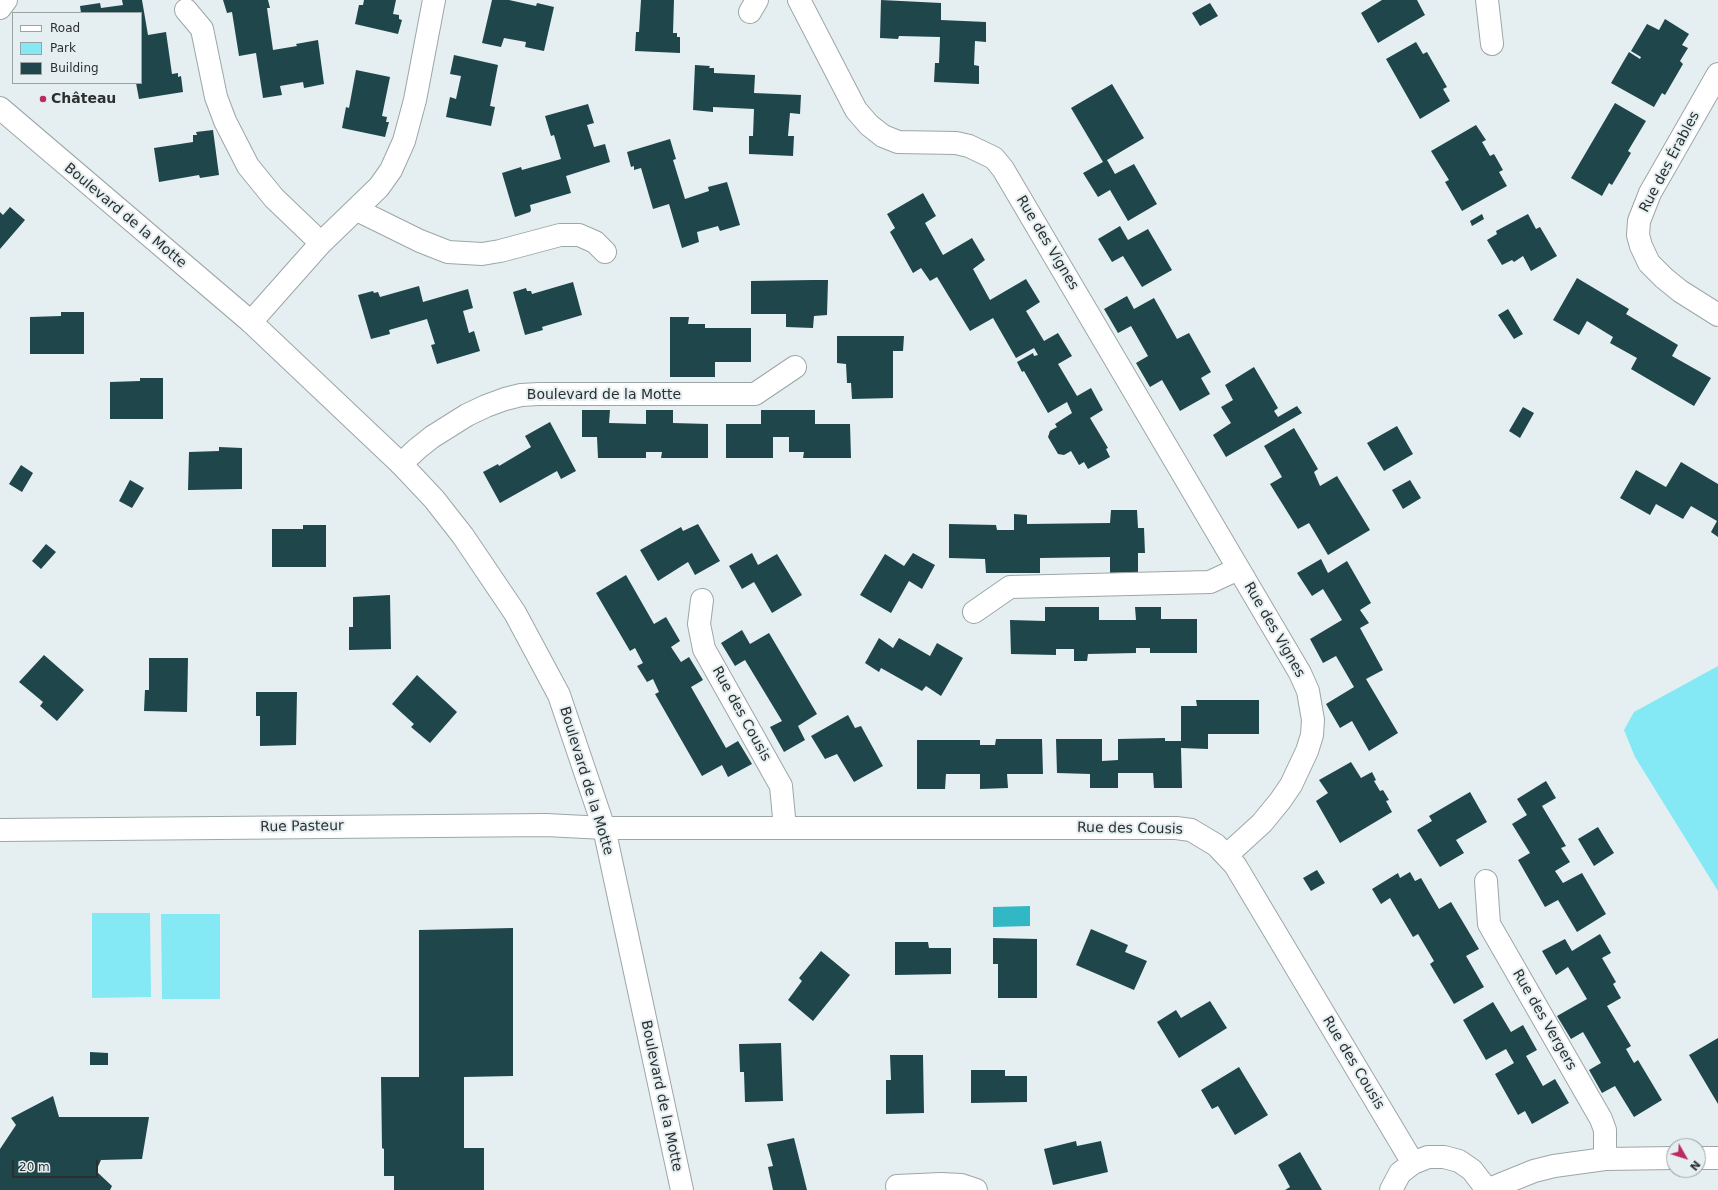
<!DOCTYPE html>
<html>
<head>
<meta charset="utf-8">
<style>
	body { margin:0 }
	#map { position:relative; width:1718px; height:1190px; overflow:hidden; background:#e5eff1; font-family:"DejaVu Sans",sans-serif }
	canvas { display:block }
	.legend { position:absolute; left:12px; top:12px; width:130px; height:72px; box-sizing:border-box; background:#e5eff1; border:1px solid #9ba2a4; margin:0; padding:5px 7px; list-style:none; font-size:12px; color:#2c2f30 }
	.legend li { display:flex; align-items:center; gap:8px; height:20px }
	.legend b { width:20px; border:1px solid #9ba2a4 }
	.north { position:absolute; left:1666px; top:1138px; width:40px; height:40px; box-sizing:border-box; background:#e5eff1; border:1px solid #9ba2a4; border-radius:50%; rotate:129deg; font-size:11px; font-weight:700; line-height:16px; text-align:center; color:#2c2f30 }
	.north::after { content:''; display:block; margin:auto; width:14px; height:18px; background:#ba2c5e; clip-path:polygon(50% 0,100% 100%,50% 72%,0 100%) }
	.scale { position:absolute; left:12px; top:1160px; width:86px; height:18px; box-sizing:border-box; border:2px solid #2c2f30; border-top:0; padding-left:5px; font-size:12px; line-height:14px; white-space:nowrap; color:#2c2f30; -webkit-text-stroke:3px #e5eff1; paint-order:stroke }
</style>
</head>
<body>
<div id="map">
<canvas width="1718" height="1190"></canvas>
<ul class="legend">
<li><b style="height:5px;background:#fff"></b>Road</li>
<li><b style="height:11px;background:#84e9f5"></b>Park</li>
<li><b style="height:11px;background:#1f464b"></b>Building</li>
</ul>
<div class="north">N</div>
<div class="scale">20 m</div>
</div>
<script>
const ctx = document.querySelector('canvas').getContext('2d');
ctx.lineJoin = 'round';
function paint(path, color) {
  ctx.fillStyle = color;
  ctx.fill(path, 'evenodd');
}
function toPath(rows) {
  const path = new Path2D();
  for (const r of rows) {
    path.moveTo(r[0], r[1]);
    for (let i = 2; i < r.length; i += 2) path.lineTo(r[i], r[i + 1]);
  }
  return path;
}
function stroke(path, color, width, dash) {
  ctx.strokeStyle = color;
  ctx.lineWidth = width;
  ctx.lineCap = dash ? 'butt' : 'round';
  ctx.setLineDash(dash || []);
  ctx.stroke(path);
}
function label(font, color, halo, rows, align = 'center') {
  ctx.font = font + ' "DejaVu Sans",sans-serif';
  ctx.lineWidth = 4;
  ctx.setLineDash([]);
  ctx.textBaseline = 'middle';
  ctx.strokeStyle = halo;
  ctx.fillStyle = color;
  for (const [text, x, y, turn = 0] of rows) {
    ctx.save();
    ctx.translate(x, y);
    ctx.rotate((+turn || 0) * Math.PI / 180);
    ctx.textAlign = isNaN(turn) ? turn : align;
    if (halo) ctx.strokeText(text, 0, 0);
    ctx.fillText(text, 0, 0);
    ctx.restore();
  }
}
paint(toPath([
	[1718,666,1718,891,1635,757,1624,730,1634,712],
	[150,913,151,997,92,998,92,913],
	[161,914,220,914,220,999,162,999]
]), '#84e9f5');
paint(toPath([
	[1030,906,1030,926,993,927,993,907]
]), '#32b7c5');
paint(toPath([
	[122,0,142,0,148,35,166,32,172,74,178,73,178,77,181,76,183,92,139,99,136,83,141,83,141,13,81,13,80,6,100,3,101,8,123,5],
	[223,0,268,0,270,8,267,8,273,50,297,46,296,44,318,40,324,84,304,88,303,82,280,86,282,95,263,98,256,53,239,56,232,12,227,13],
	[364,0,396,0,393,14,399,15,399,19,402,20,398,34,355,24,359,5,363,5],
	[492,0,509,0,536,6,537,3,554,7,544,51,525,47,526,42,504,38,501,47,482,43],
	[641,0,674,0,673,33,677,33,677,37,680,37,680,53,635,51,636,32,639,32],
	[881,0,941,3,941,20,986,22,986,42,975,41,974,65,979,66,979,84,934,82,935,63,939,63,940,37,899,36,898,39,880,38],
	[1382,0,1417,0,1425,15,1378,43,1361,13],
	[1210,3,1218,16,1200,26,1192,13],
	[1665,19,1689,34,1682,45,1688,48,1680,61,1683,64,1665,95,1662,93,1654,107,1611,83,1629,52,1640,59,1641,57,1631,51,1647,24,1659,30],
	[1416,42,1423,54,1427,52,1447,87,1443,89,1450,101,1420,119,1386,59],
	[454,55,498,65,490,106,495,107,491,126,446,117,450,97,456,99,461,76,450,74],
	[695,65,710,66,709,68,714,68,714,73,755,75,754,93,801,95,800,114,790,113,788,136,794,136,793,156,749,154,749,136,753,136,754,109,713,107,713,112,693,110],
	[356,70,390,77,382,116,387,117,386,122,389,122,385,137,342,128,346,107,349,108],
	[1112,84,1144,138,1107,160,1115,174,1134,164,1157,204,1128,221,1110,190,1098,197,1083,173,1103,162,1071,108],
	[1615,103,1646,121,1628,151,1631,153,1612,185,1609,183,1602,196,1571,178],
	[588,104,594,123,587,125,594,147,605,144,610,162,566,176,571,193,530,205,531,210,530,212,515,217,502,173,521,167,522,170,561,159,554,135,551,136,545,116],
	[1476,125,1486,140,1482,142,1490,156,1494,154,1503,170,1499,172,1507,186,1462,211,1445,182,1449,180,1431,151],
	[213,130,219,175,200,178,199,175,159,182,154,148,193,142,193,135,197,135,196,132],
	[670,139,676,159,673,160,685,199,709,191,708,187,727,182,740,225,720,231,718,226,697,232,699,242,682,248,669,204,653,209,641,168,634,170,634,166,631,167,627,152],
	[923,193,936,216,925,223,943,255,972,238,985,260,973,269,990,300,1026,279,1040,302,1026,311,1044,341,1058,333,1072,356,1058,364,1077,396,1091,388,1103,410,1090,418,1108,448,1106,449,1110,457,1088,469,1084,462,1079,465,1071,451,1064,455,1058,454,1048,437,1050,431,1057,427,1055,424,1072,413,1067,402,1048,413,1024,371,1022,372,1017,362,1033,353,1034,356,1038,355,1034,348,1016,358,993,318,970,331,937,277,930,281,921,268,913,273,890,232,895,228,887,214],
	[10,207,25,220,0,249,0,212,3,215],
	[1482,214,1484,219,1472,226,1470,221],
	[1528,214,1536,229,1540,227,1557,256,1531,271,1523,256,1514,262,1512,260,1502,265,1487,240,1497,234,1496,231],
	[1120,226,1128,240,1148,229,1172,270,1142,287,1123,256,1112,262,1098,239],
	[1577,278,1629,309,1626,314,1678,345,1672,356,1711,378,1694,406,1631,369,1637,358,1610,343,1613,337,1587,321,1579,335,1553,320],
	[813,280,828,280,827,315,814,316,813,328,786,327,786,314,751,314,751,281],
	[573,282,582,315,542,327,543,330,525,335,513,292,526,288,527,291,531,291,532,294],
	[419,286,423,302,468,289,473,308,463,311,469,333,474,331,480,351,437,364,431,345,435,344,427,319,389,330,390,334,371,339,358,295,373,291,374,293,378,292,380,297],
	[1127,296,1134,309,1154,298,1177,339,1189,333,1211,372,1201,378,1210,394,1180,411,1162,380,1150,387,1136,363,1148,356,1131,326,1118,333,1104,309],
	[1508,309,1523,334,1514,339,1498,315],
	[61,312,84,312,84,354,30,354,30,317,61,316],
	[670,317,689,317,688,324,705,324,705,328,751,328,751,362,715,362,715,377,670,377],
	[837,336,904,336,903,351,893,351,893,398,852,399,851,383,847,383,846,364,837,363],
	[1254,367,1278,408,1274,411,1278,417,1297,406,1302,413,1226,457,1213,435,1231,423,1221,407,1233,400,1225,385],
	[140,378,163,378,163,419,110,419,110,382,140,381],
	[1523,407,1534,413,1520,438,1509,431],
	[582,410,610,410,609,423,646,424,646,410,673,410,673,423,708,424,708,458,661,458,662,452,646,452,646,458,598,458,597,437,582,437],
	[761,410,815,410,815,424,850,424,851,458,803,458,804,452,789,452,789,437,773,437,773,458,726,458,726,424,761,424],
	[550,422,576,471,561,479,557,471,500,503,483,472,498,464,499,466,531,447,525,436],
	[1397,426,1413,454,1384,471,1367,443],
	[1294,428,1318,469,1314,472,1320,486,1337,476,1370,530,1328,555,1309,523,1298,529,1270,484,1282,477,1264,446],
	[219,447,242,448,242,489,188,490,189,452,219,451],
	[1681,462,1718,484,1718,537,1711,532,1717,521,1691,506,1683,519,1656,504,1650,515,1620,498,1636,470,1666,487],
	[21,465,33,473,22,492,9,484],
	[130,480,144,488,132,508,119,501],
	[1410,480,1421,498,1403,509,1392,490],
	[1111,510,1137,510,1138,528,1144,528,1145,553,1138,553,1138,572,1110,573,1110,557,1040,558,1040,573,986,573,985,559,949,558,949,524,996,525,997,530,1014,530,1014,514,1027,515,1027,524,1110,523],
	[698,524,720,561,695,575,688,562,658,581,640,550,681,527,683,531],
	[303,525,326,525,326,567,272,567,272,529,303,529],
	[46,544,56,552,41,569,32,561],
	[752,553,758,565,777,554,802,595,772,613,754,582,742,589,729,566],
	[913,553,935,565,922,589,909,581,891,613,860,595,885,554,904,566],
	[1321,559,1328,573,1347,561,1371,603,1360,610,1369,623,1360,628,1383,670,1366,679,1398,733,1369,751,1352,721,1340,728,1326,704,1354,687,1336,656,1323,663,1310,639,1342,620,1323,589,1312,596,1297,573],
	[626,575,654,624,666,617,680,641,671,647,681,662,689,657,703,680,691,687,726,748,738,741,752,764,728,777,722,765,702,776,655,694,659,692,653,679,647,682,637,666,643,663,635,648,630,651,596,593],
	[390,595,391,649,349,650,349,627,353,627,353,597],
	[1045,607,1099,607,1099,620,1136,620,1135,607,1161,607,1161,619,1197,619,1197,653,1150,653,1150,648,1136,648,1136,653,1088,654,1087,661,1074,661,1074,649,1056,649,1056,655,1011,654,1010,620,1045,621],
	[742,630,750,644,769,633,817,714,798,726,805,740,784,752,770,727,782,721,745,660,735,666,721,643],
	[879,638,893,648,899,638,930,656,937,643,963,658,941,696,926,686,922,691,881,668,879,672,865,663],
	[44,655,84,690,57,721,40,706,43,702,19,682],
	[149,658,188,658,187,712,144,711,145,690,149,690],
	[417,675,457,712,430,743,411,727,414,724,392,704],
	[256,692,297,692,296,745,260,746,260,716,256,716],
	[1196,700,1259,700,1259,734,1208,734,1208,749,1181,748,1182,788,1154,788,1153,773,1118,773,1118,788,1090,788,1090,774,1057,773,1056,739,1102,739,1102,761,1118,760,1118,739,1165,738,1165,741,1181,741,1181,706,1197,706],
	[848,715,855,728,861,726,883,766,854,782,837,754,825,759,811,736],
	[996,739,1042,739,1043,774,1007,774,1008,788,980,789,980,774,946,774,945,789,917,789,917,740,980,740,980,745,995,745],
	[1351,762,1361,778,1372,772,1376,780,1374,781,1380,791,1383,790,1389,800,1386,801,1392,812,1340,843,1316,801,1328,793,1319,780],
	[1546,781,1556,798,1542,806,1566,846,1561,848,1570,862,1555,871,1563,883,1582,873,1606,914,1577,932,1558,900,1545,907,1518,860,1530,853,1512,824,1527,815,1517,799],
	[1470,792,1487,822,1456,840,1464,853,1440,867,1417,830,1432,821,1429,816],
	[1598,827,1614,853,1594,866,1578,839],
	[1317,870,1325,883,1311,891,1303,878],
	[1410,872,1415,881,1421,878,1439,909,1451,902,1479,949,1466,956,1484,987,1454,1004,1430,964,1434,961,1418,934,1413,937,1390,898,1381,904,1372,889,1398,873,1400,878],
	[513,928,513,1076,464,1077,464,1148,484,1148,484,1190,394,1190,394,1176,384,1176,384,1149,382,1148,381,1077,419,1077,419,930],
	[1091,929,1128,945,1125,952,1147,961,1134,990,1076,965],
	[1600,934,1611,953,1602,958,1616,982,1613,984,1621,998,1607,1006,1631,1046,1626,1049,1634,1063,1638,1060,1662,1100,1634,1117,1615,1086,1602,1093,1589,1070,1601,1063,1583,1032,1571,1039,1557,1016,1587,999,1568,967,1556,975,1542,951,1565,939,1572,951],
	[993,938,1037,939,1037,998,998,998,998,964,993,964],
	[895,942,928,942,929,948,951,948,951,974,895,975],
	[821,951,850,975,813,1021,788,1000,802,981,799,978],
	[1210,1001,1227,1028,1179,1058,1157,1022,1176,1010,1181,1018],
	[1493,1002,1511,1032,1523,1025,1537,1050,1526,1056,1543,1086,1555,1079,1569,1103,1532,1124,1525,1111,1518,1115,1495,1074,1514,1063,1506,1049,1486,1060,1463,1020],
	[1718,1038,1718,1104,1689,1055],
	[781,1043,783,1101,745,1102,744,1072,740,1072,739,1044],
	[90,1052,108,1053,108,1065,90,1065],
	[890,1055,923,1055,924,1113,886,1114,886,1080,891,1080],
	[1239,1067,1268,1115,1235,1135,1218,1106,1212,1109,1201,1090],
	[971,1070,1005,1070,1005,1076,1027,1076,1027,1102,971,1103],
	[53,1096,59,1117,149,1117,142,1159,101,1160,96,1171,112,1186,110,1190,0,1190,0,1149,16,1125,11,1118],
	[794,1138,807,1190,773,1190,768,1167,773,1166,767,1144],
	[1076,1141,1077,1146,1101,1141,1108,1172,1053,1185,1044,1149],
	[1300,1152,1322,1190,1285,1190,1290,1187,1278,1165]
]), '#1f464b');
const minor = toPath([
	[799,0,856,110,869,125,883,136,898,142,956,143,969,146,994,158,1003,169,1300,673,1308,691,1313,720,1312,735,1307,751,1291,785,1280,801,1262,823,1227,855],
	[1487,0,1492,44],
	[0,8,6,0],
	[186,10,202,29,216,97,225,121,248,166,274,198,321,243],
	[750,12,757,0],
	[1718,74,1650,193,1639,221,1638,235,1641,246,1649,263,1664,278,1680,291,1718,315],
	[357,210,420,241,448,252,482,254,500,251,560,235,579,235,595,242,605,252],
	[251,322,321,243,379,187,391,170,404,141,415,100,434,0],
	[401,464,417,449,432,437,467,415,486,406,505,399,521,395,539,394,755,394,795,367],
	[702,600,699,624,704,649,781,786,785,828],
	[974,612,1010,587,1210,582,1238,569],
	[0,830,546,825,604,828,1176,828,1191,830,1216,845,1235,865,1413,1163],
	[1486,881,1489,924,1601,1119,1605,1130,1605,1159],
	[1698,1158,1718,1158],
	[897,1186,941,1184,961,1185,976,1190],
	[1391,1190,1400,1173,1413,1163,1428,1157,1444,1157,1459,1161,1472,1170,1482,1183,1485,1190],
	[1487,1190,1534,1171,1554,1166,1605,1159,1674,1158]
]);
const tertiary = toPath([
	[0,108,251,322,401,464,434,499,463,536,515,613,559,695,604,828,682,1190]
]);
stroke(minor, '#9da6a7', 24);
stroke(tertiary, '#9da6a7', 24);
stroke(minor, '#fff', 22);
stroke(tertiary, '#fff', 22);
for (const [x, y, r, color] of [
	[43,99,4,"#ba2c5e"]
]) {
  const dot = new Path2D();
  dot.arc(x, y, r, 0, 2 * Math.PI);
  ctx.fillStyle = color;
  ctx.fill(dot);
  stroke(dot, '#e5eff1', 1.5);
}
label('bold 14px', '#2c2f30', '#e5eff1', [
	["Château",51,99]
], 'left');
label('14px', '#2c2f30', '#e5eff1', [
	["Rue des Érables",1670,162,-62],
	["Boulevard de la Motte",125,216,40],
	["Rue des Vignes",1047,243,59],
	["Boulevard de la Motte",604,395],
	["Rue des Vignes",1274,630,60],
	["Rue des Cousis",741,714,61],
	["Boulevard de la Motte",586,781,73],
	["Rue Pasteur",302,827,-1],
	["Rue des Cousis",1130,829,1],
	["Rue des Vergers",1544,1020,60],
	["Rue des Cousis",1353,1063,59],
	["Boulevard de la Motte",661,1096,78]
]);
</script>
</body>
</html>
